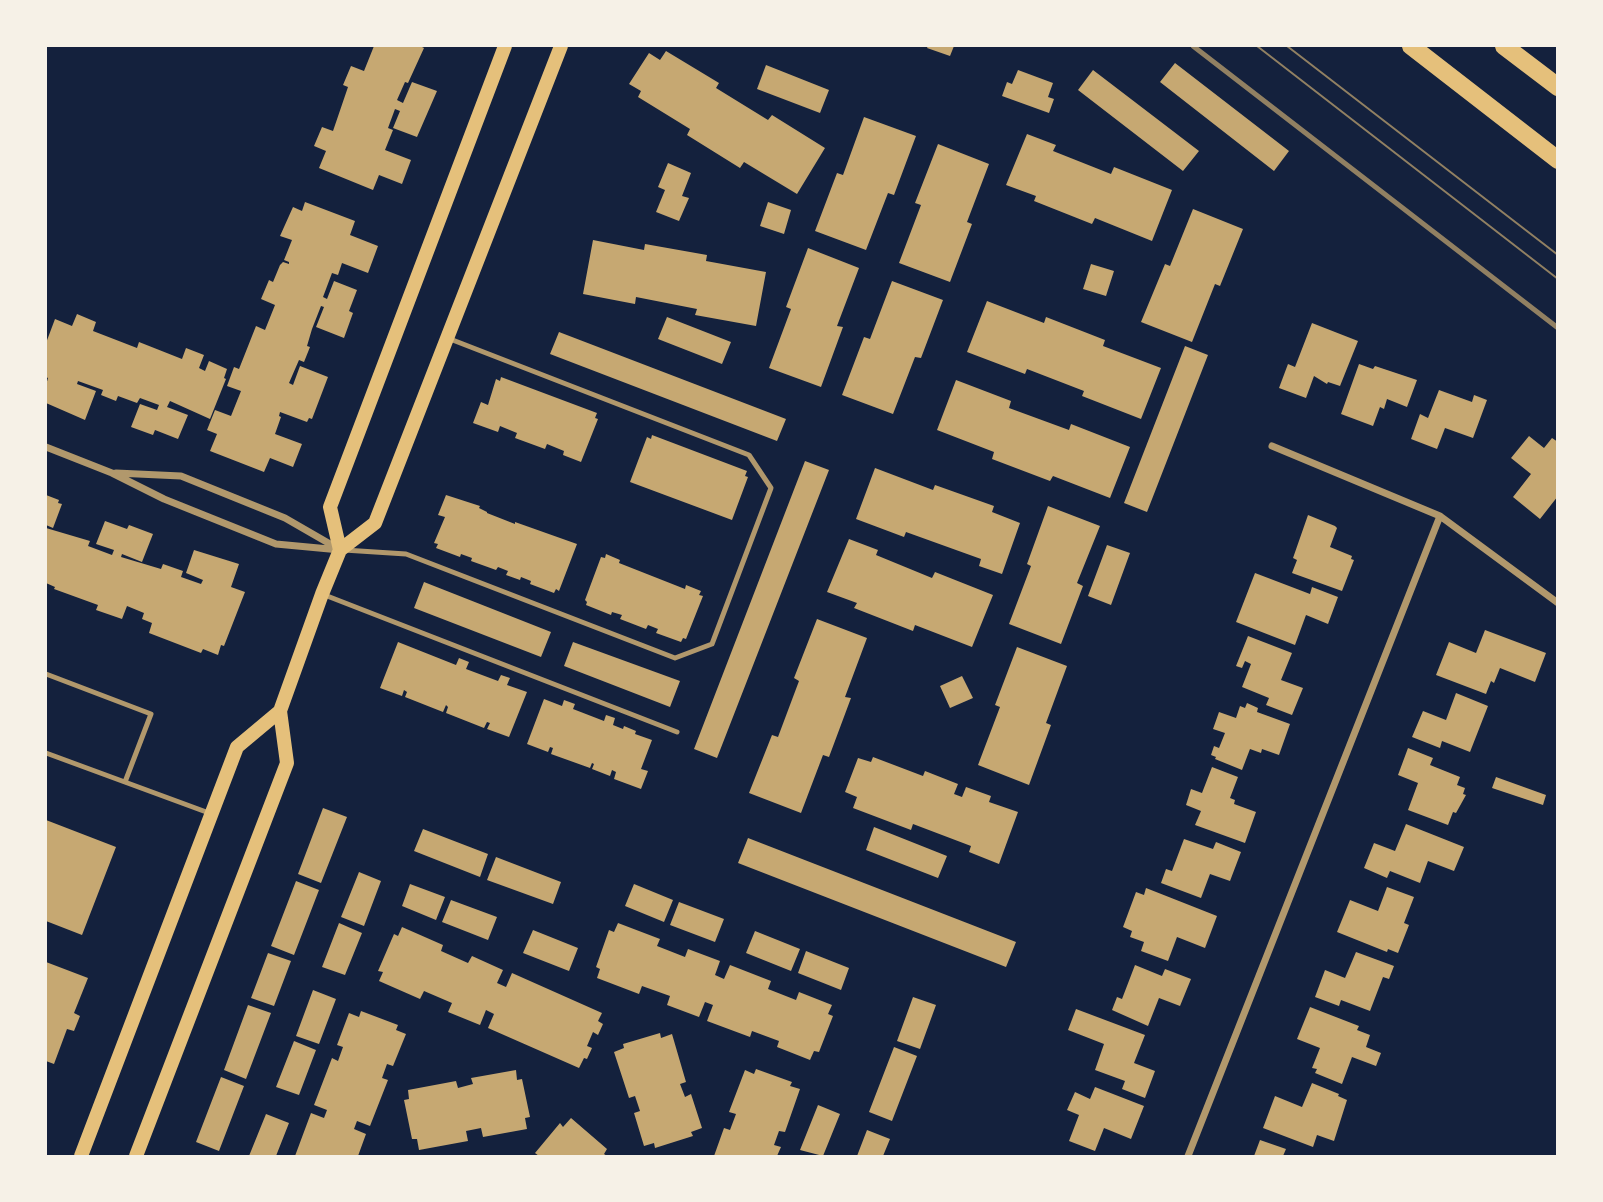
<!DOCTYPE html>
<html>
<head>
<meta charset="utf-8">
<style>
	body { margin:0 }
	#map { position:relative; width:1603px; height:1202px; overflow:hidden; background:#14213d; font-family:Literata,serif }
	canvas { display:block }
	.frame { position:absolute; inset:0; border:47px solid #f6f1e7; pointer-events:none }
</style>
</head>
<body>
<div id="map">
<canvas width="1603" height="1202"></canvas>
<div class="frame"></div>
</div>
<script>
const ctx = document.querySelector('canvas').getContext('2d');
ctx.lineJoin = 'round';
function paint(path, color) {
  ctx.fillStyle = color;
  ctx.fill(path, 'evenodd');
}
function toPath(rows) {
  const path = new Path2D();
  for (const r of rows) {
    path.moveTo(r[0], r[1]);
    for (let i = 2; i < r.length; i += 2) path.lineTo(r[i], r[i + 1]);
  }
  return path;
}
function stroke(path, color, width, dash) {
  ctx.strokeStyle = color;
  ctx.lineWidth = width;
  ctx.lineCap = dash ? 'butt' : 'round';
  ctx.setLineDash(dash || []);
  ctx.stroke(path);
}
paint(toPath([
	[374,46,420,46,424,48,408,83,405,82,397,100,403,103,412,82,437,91,417,137,393,128,400,111,395,109,388,128,393,130,385,150,411,160,402,184,379,175,373,190,319,168,326,151,314,146,322,127,333,131,348,87,343,85,351,66,364,71],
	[928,46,954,46,950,56,927,48],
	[666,51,719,83,716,88,768,120,772,115,825,148,797,194,744,162,740,168,687,135,690,129,638,97,641,91,629,84,649,53,660,60],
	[1175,63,1289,151,1274,171,1160,82],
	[766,65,829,90,820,113,757,89],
	[1018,70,1053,83,1048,97,1054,99,1049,113,1002,96,1007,82,1012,84],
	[1093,70,1199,151,1183,171,1078,90],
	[864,117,916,136,894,195,888,193,866,250,815,231,837,173,843,175],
	[1027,134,1056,145,1053,151,1111,174,1114,167,1172,190,1152,241,1095,218,1092,224,1034,201,1036,196,1006,185],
	[938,144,989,164,967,222,972,224,950,282,899,263,921,205,915,203],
	[668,163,691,173,682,196,689,198,679,221,656,212,665,190,658,187],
	[305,202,355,221,350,235,378,246,368,273,342,263,338,275,332,273,323,297,327,299,334,281,357,290,349,311,353,313,344,338,316,327,324,307,321,306,312,329,307,346,310,347,304,362,299,360,289,383,293,385,300,366,328,377,312,419,309,418,307,422,280,412,279,416,281,417,275,434,302,444,293,467,270,458,264,472,210,451,217,434,207,430,215,410,231,416,241,391,227,386,234,367,239,369,256,326,265,330,275,305,261,299,269,280,273,282,280,265,283,262,289,264,289,262,284,260,292,240,280,236,293,207,302,211],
	[768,202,791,210,784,234,760,226],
	[1193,209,1243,229,1220,286,1215,284,1192,342,1141,322,1165,264,1170,266],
	[593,240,644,250,645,244,707,255,706,261,766,272,756,326,695,315,697,309,636,297,635,304,583,294],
	[808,248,859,268,837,326,843,327,821,387,769,368,791,309,786,307],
	[1091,264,1114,271,1106,296,1083,289],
	[892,281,943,300,921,358,915,357,893,414,842,395,864,337,870,339],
	[987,301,1044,323,1046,317,1105,340,1103,346,1161,368,1141,419,1082,396,1084,391,1027,369,1025,374,967,352],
	[77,314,96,322,93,331,137,348,139,342,182,359,186,348,204,355,199,368,205,371,209,361,227,369,224,378,226,379,210,419,170,401,167,407,188,415,178,439,155,430,153,435,131,427,140,404,157,410,159,405,140,398,137,403,118,396,116,401,101,395,103,390,78,381,77,384,96,391,85,420,46,403,46,385,48,378,46,377,46,343,55,319,72,326],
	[667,317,731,342,722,364,658,339],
	[1312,323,1358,341,1340,386,1328,382,1327,384,1314,376,1306,398,1279,388,1288,364,1295,367],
	[559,332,786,419,777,441,550,354],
	[1185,346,1208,355,1147,512,1124,503],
	[1359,364,1373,369,1375,366,1417,380,1407,407,1387,399,1384,409,1380,407,1373,426,1341,414],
	[501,377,597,413,595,418,598,419,581,462,563,455,564,451,547,444,545,449,515,438,517,433,500,426,498,432,473,423,481,402,488,405,496,379,500,381],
	[956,380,1011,401,1009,408,1069,430,1071,424,1130,447,1110,498,1053,476,1050,481,992,459,994,452,937,430],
	[1439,390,1472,402,1474,395,1487,400,1473,438,1445,428,1437,449,1411,439,1420,414,1428,418],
	[652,435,747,471,745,476,748,477,732,520,630,482,647,437,651,439],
	[1529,436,1544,448,1552,438,1558,442,1558,496,1540,519,1513,497,1531,474,1511,458],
	[805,461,829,470,717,758,694,749],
	[875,468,933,490,935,485,994,506,992,512,1020,523,1002,574,979,566,981,559,906,532,904,537,856,519],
	[46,495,59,500,58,503,62,504,53,528,46,525],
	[446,495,480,506,479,508,487,512,487,513,515,524,515,522,577,544,559,591,556,589,554,593,530,584,531,581,521,577,520,580,506,575,508,571,498,567,496,570,471,561,472,558,461,554,460,557,436,548,438,544,434,543,445,517,438,515],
	[1048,506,1100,526,1077,583,1083,586,1061,644,1009,624,1031,566,1027,564],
	[1308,515,1335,526,1337,528,1330,547,1352,556,1351,559,1354,560,1342,591,1292,573,1297,560,1293,558],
	[105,521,127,529,129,525,153,534,142,562,122,554,121,557,161,569,163,564,183,571,181,577,201,584,203,580,186,573,194,550,239,564,231,587,245,592,224,646,221,645,218,655,203,649,201,653,149,633,152,623,142,619,144,613,127,606,122,619,96,610,98,605,54,589,55,587,46,583,46,528,90,541,88,546,112,555,114,550,96,544],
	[849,539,878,550,876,555,932,578,935,572,993,595,972,647,915,625,913,631,854,608,857,603,827,592],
	[1107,545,1130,553,1111,605,1088,596],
	[606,554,620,560,619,563,685,589,686,585,701,591,699,595,703,596,686,639,683,638,681,642,656,633,658,629,648,625,646,629,620,619,622,615,612,612,611,615,586,605,587,602,585,600,601,557,605,558],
	[1255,573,1310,594,1312,587,1338,597,1328,624,1306,615,1295,645,1236,622],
	[424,582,551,632,541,657,414,608],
	[817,619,867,638,845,697,851,698,829,757,823,755,801,813,749,793,772,735,778,737,799,681,794,678],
	[1485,630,1546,653,1535,682,1500,668,1494,683,1491,681,1486,694,1436,675,1449,642,1476,653],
	[1248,636,1292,653,1281,680,1303,688,1292,715,1266,705,1269,698,1242,687,1251,664,1245,661,1242,668,1236,666],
	[398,642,456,665,459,658,469,662,466,669,498,681,501,675,510,678,507,685,527,692,509,737,487,729,490,723,487,722,484,728,446,713,448,707,446,705,443,712,405,697,407,692,404,690,402,696,380,688],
	[573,642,680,681,670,707,564,666],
	[1017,647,1067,666,1046,723,1051,725,1029,785,978,765,1000,707,995,705],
	[962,676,973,698,950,708,940,686],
	[1456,693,1488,706,1470,752,1442,741,1440,748,1412,737,1423,711,1446,720],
	[544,699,562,706,564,700,575,704,573,709,604,721,606,715,615,718,613,725,623,729,624,726,636,731,635,734,652,740,641,769,648,771,641,789,614,779,616,772,612,770,610,776,592,769,594,764,592,763,590,768,551,754,553,748,550,747,548,752,527,744],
	[1247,703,1258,708,1257,712,1290,724,1279,755,1262,749,1261,753,1250,749,1242,770,1215,759,1216,757,1211,755,1214,746,1219,748,1225,733,1213,729,1219,712,1236,718,1240,706,1245,708],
	[1408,748,1433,758,1430,765,1460,777,1457,785,1465,788,1463,794,1466,795,1456,813,1453,812,1448,825,1408,810,1418,783,1398,775],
	[873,757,923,776,925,771,958,784,954,794,962,797,966,787,991,796,989,802,1018,812,999,864,969,852,971,846,913,824,911,830,853,808,857,797,845,792,858,758,871,762],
	[1212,767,1238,777,1230,798,1235,800,1234,804,1256,812,1245,843,1195,825,1201,811,1186,805,1191,789,1202,793],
	[1496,777,1546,795,1543,805,1492,788],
	[323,808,347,817,321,883,298,874],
	[46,820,116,847,82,935,46,921],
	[1406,824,1464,847,1454,871,1428,861,1420,883,1390,871,1387,878,1364,868,1374,843,1395,851],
	[874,827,947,856,938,878,866,850],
	[423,829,488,854,480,877,414,851],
	[748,838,1016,942,1006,967,738,863],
	[1184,839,1213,849,1216,842,1241,852,1230,881,1210,874,1201,898,1161,883,1166,869,1172,871],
	[496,857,561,882,553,904,487,880],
	[359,872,381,881,364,926,341,917],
	[296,881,319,890,294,955,271,946],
	[410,884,445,897,436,920,402,906],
	[634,884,673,900,664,922,625,906],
	[1387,887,1414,897,1404,923,1409,925,1398,953,1388,949,1387,952,1337,932,1350,900,1378,911],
	[1146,888,1217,916,1205,948,1177,937,1168,961,1141,951,1144,942,1130,937,1132,931,1123,927,1136,892,1144,895],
	[451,900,497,917,488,940,442,922],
	[679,902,724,919,715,942,670,925],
	[339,923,362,933,345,975,322,967],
	[618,923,660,939,657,946,685,957,688,949,720,961,715,975,724,979,730,965,771,981,768,989,796,1000,799,992,832,1005,828,1014,833,1016,819,1052,814,1051,810,1060,777,1047,779,1041,752,1031,750,1037,707,1021,713,1005,705,1002,699,1017,667,1005,670,996,642,986,639,994,597,978,600,969,596,967,609,930,614,932],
	[402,927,443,945,441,951,468,963,472,956,503,970,497,983,506,987,512,973,602,1013,598,1021,603,1024,598,1035,593,1032,587,1046,592,1048,587,1059,584,1058,579,1068,488,1028,494,1014,486,1010,480,1025,448,1012,452,1003,424,991,420,999,379,981,383,972,378,971,394,934,398,936],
	[533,930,578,948,569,971,523,953],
	[755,931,800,949,791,971,746,953],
	[806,951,849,968,841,990,798,973],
	[1356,952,1394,966,1389,979,1383,977,1370,1011,1341,1000,1339,1006,1315,997,1325,970,1345,978],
	[268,953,291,961,274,1006,251,998],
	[46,962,88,978,74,1013,80,1016,74,1031,67,1029,54,1064,46,1061],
	[1135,965,1162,976,1165,969,1191,979,1180,1006,1159,998,1148,1026,1112,1010,1117,997,1122,999],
	[313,990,336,999,319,1044,296,1036],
	[913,997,936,1005,920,1049,897,1041],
	[248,1005,271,1013,246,1079,224,1070],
	[1310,1007,1359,1026,1357,1030,1370,1035,1366,1047,1381,1053,1376,1066,1352,1057,1342,1084,1315,1073,1317,1069,1312,1068,1320,1048,1297,1039],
	[1076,1009,1145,1035,1134,1063,1155,1071,1145,1098,1122,1089,1125,1081,1095,1070,1104,1044,1068,1030],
	[361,1011,398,1025,396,1030,406,1034,393,1066,387,1064,382,1078,388,1080,370,1126,357,1121,354,1129,366,1134,358,1156,295,1156,311,1113,324,1118,327,1110,314,1105,332,1058,338,1061,343,1047,337,1045,349,1013,359,1017],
	[660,1033,661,1038,672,1034,686,1082,680,1084,685,1097,691,1094,702,1128,691,1132,693,1136,655,1148,654,1143,644,1146,634,1113,640,1111,635,1096,629,1098,614,1052,624,1048,623,1044],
	[294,1041,316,1050,299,1095,276,1087],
	[894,1047,917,1056,892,1121,869,1112],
	[756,1069,792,1082,790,1086,800,1089,785,1132,779,1131,774,1145,781,1147,777,1156,714,1156,724,1128,730,1130,736,1114,729,1112,745,1070,754,1074],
	[516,1070,517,1080,522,1079,530,1117,525,1118,527,1129,483,1137,481,1128,466,1131,468,1141,419,1150,417,1139,412,1139,404,1100,409,1099,408,1090,456,1081,458,1088,473,1084,471,1078],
	[221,1077,244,1086,219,1151,196,1142],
	[1312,1083,1339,1094,1338,1096,1347,1100,1334,1141,1317,1135,1313,1147,1263,1128,1275,1096,1302,1107],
	[1095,1087,1144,1106,1131,1139,1104,1128,1095,1151,1069,1141,1079,1115,1067,1110,1075,1092,1090,1099],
	[818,1105,840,1114,823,1156,800,1150],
	[266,1114,289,1123,276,1156,249,1156],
	[571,1118,607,1149,604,1154,607,1156,539,1156,535,1153,560,1123,563,1127],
	[867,1130,890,1139,883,1156,857,1156],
	[1260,1140,1286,1149,1283,1156,1254,1156]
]), '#c6a872');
stroke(toPath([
	[344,550,406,554,675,658,712,644,771,488,749,455,450,339],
	[322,594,677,732],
	[46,674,151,714,125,782],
	[46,753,209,813]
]), '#b1986c', 5);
stroke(toPath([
	[1272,446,1440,516,1558,603],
	[46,447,112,473,164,499,276,544,340,550],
	[116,473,181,476,285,518,337,548],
	[1188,1156,1440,516]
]), '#b1986c', 7);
stroke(toPath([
	[340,550,330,507,505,46],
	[81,1156,237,747,280,711],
	[136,1156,287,763,280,711,322,594,340,550,375,523,561,46]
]), '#e5c07b', 14);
stroke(toPath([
	[1411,46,1558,160],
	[1504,46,1558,87]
]), '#e5c07b', 18);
stroke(toPath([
	[1257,46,1558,279],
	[1287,46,1558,255]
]), '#918062', 2);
stroke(toPath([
	[1193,46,1558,328]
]), '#918062', 5);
</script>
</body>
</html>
